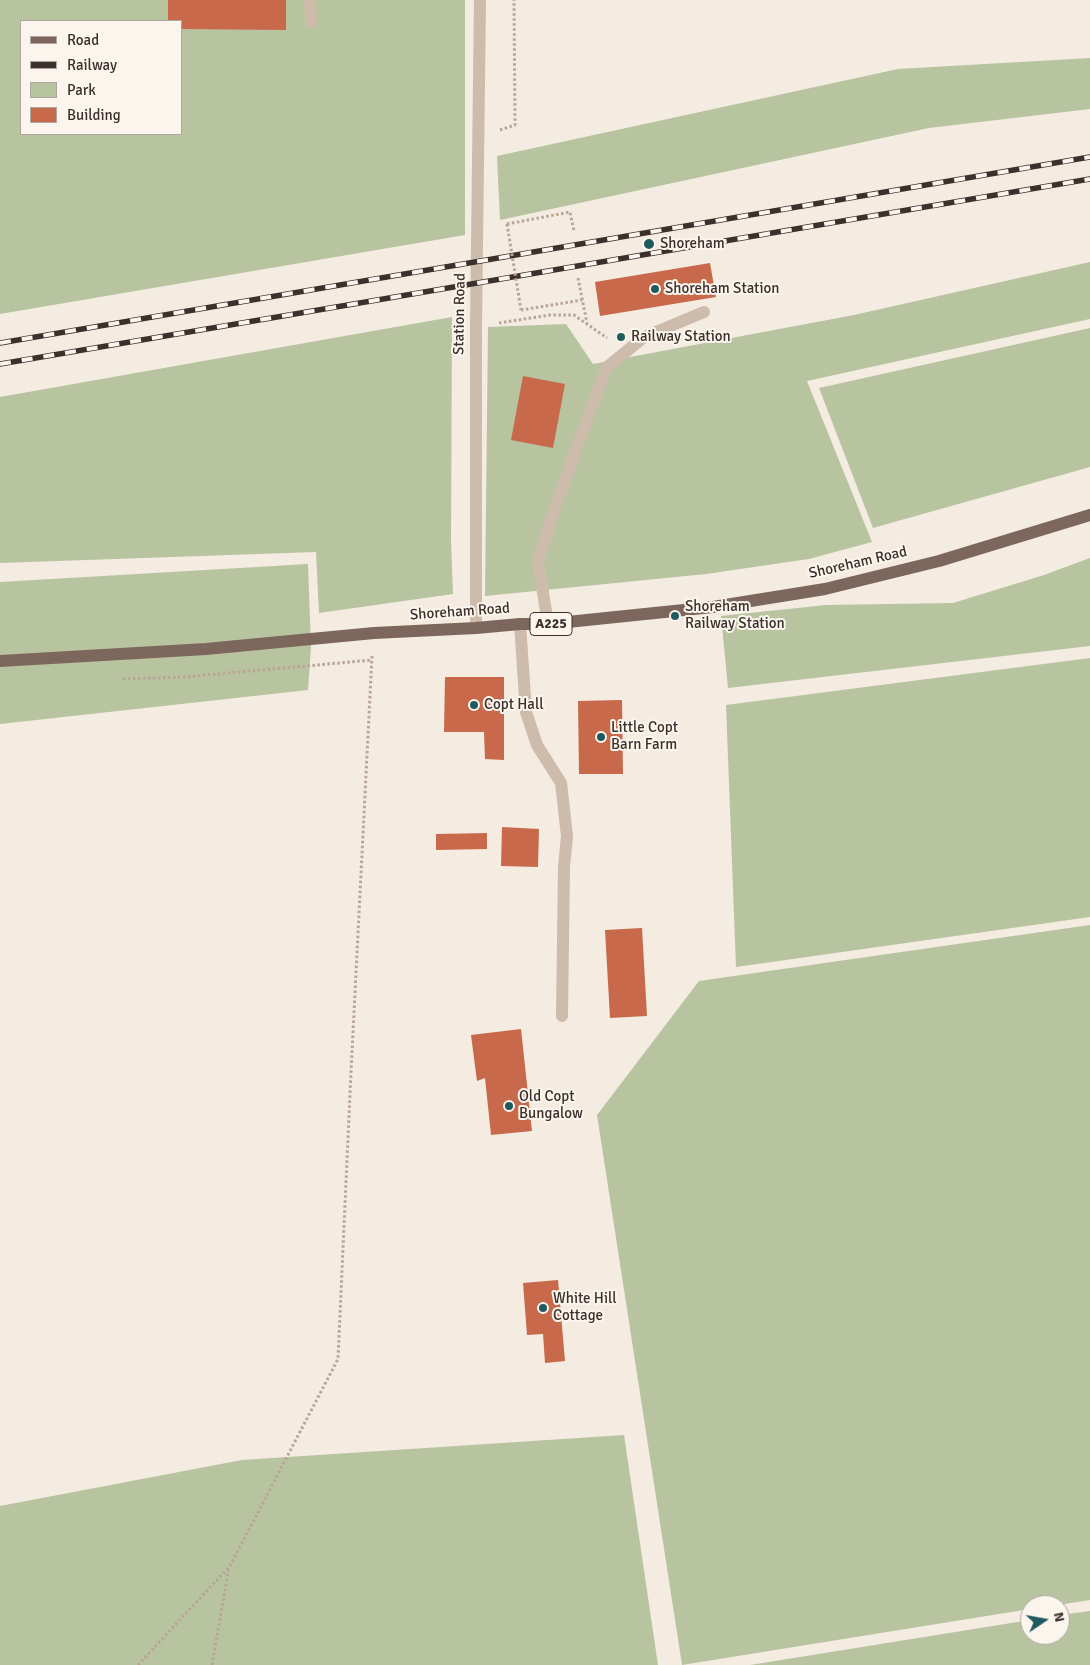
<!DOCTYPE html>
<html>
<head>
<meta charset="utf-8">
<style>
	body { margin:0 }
	#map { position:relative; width:1090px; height:1665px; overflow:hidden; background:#f4ebe1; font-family:Signika,sans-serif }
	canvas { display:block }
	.legend { position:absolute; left:20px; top:20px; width:162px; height:115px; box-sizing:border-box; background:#fbf5ee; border:1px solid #aea6a0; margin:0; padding:6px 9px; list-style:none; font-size:15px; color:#3b302b }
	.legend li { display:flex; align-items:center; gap:10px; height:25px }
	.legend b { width:25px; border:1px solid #aea6a0 }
	.north { position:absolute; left:1020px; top:1595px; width:50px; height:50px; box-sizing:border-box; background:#fbf5ee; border:1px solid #aea6a0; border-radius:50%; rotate:78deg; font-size:14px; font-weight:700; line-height:20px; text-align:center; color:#3b302b }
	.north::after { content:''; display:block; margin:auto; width:18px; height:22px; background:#1f5a5e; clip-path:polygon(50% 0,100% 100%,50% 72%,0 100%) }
</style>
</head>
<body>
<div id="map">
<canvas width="1090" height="1665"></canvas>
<ul class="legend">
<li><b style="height:6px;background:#7d675c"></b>Road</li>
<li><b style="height:6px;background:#3b302b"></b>Railway</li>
<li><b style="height:14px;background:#b8c4a0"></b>Park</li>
<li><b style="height:14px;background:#c8694b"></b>Building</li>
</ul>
<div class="north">N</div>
</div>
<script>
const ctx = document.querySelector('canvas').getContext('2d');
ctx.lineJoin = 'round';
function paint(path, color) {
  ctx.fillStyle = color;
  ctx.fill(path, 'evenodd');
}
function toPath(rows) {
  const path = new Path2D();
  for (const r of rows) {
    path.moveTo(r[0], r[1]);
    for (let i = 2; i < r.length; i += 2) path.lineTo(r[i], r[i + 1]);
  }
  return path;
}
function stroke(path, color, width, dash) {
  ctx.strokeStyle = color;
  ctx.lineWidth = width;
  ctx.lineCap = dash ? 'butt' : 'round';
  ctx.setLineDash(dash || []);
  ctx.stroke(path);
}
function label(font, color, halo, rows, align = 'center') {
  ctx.font = font + ' Signika,sans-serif';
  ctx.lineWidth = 4;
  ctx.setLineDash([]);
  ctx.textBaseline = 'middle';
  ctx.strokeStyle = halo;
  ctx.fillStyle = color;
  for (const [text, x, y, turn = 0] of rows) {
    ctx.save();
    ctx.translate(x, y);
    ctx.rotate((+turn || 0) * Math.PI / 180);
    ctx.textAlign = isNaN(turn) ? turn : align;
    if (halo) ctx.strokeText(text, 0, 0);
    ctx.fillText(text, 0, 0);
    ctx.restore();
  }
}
paint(toPath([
	[0,0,465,0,465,235,0,314],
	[21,21,181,21,181,134,21,134],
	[1090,58,1090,109,929,128,500,220,497,156,898,69],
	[1090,262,1090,319,807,381,872,542,809,559,706,574,485,596,488,327,566,324,593,364,854,315],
	[452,317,451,540,453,594,319,613,316,552,0,563,0,397],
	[1090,328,1090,467,873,528,819,388],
	[1090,558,1090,646,728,688,721,616,826,605,953,603,1044,575],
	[308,564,311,647,308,690,0,724,0,582],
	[1090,658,1090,917,736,967,726,705],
	[1090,925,1090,1600,1058,1605,1030,1605,1030,1609,682,1665,597,1115,699,981],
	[624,1435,658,1665,0,1665,0,1506,242,1460],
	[1090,1611,1090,1665,750,1665,1030,1620,1030,1635,1060,1635,1060,1615]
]), '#b8c4a0');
paint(toPath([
	[168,0,286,0,286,30,181,29,181,21,168,21],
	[710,263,716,297,600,316,595,282],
	[523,376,565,384,553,448,511,440],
	[445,677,504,677,504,760,485,759,484,732,444,732],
	[622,700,623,774,579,774,578,701],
	[502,827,539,829,538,867,501,866],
	[487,833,487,849,436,850,436,834],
	[642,928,647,1016,610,1018,605,930],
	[521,1029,532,1131,491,1135,485,1078,477,1081,471,1035],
	[558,1280,565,1361,545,1363,543,1334,527,1335,523,1283]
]), '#c8694b');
stroke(toPath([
	[500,130,515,125,514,0],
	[507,224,570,212,574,231],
	[578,278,587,323],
	[521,310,582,300],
	[499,323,550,315,574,315,607,338],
	[123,679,184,677,372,660],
	[138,1665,230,1566,338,1359,351,1072,372,656],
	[212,1665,229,1567]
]), '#b9a596', 3, [2.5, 2.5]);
stroke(toPath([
	[310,0,311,22],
	[520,624,526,712,537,745,561,783,567,836,564,867,562,1016],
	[548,624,538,561,555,507,606,368,644,337,704,312],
	[476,628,476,327,480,0]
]), '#cdbbac', 12);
stroke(toPath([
	[0,661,206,649,374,633,476,628,520,624,548,624,713,607,825,589,939,561,1090,515]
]), '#7d675c', 12);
const rail = toPath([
	[0,343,1090,157],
	[0,364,1090,179]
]);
stroke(rail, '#3b302b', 5.5);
stroke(rail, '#fbf5ee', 4, [11]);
stroke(toPath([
	[507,224,521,310]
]), '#b9a596', 3, [2.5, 2.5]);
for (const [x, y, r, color] of [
	[649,244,6,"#1f5a5e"],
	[655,289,5,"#1f5a5e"],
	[621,337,5,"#1f5a5e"],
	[675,616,5,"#1f5a5e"],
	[474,705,5,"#1f5a5e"],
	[601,737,5,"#1f5a5e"],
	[509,1106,5,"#1f5a5e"],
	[543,1308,5,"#1f5a5e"]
]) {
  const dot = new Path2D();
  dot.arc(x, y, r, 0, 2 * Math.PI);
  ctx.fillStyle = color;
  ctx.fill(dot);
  stroke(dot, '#fbf5ee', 2);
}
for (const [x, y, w] of [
	[551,624,42]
]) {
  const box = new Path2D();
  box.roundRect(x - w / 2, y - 11.5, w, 23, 4);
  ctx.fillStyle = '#fbf5ee';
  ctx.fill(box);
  stroke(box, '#3b302b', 1);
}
label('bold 14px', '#3b302b', null, [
	["A225",551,624]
]);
label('15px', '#3b302b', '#fbf5ee', [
	["Shoreham",660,244],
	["Shoreham Station",665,289],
	["Railway Station",631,337],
	["Shoreham",685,607],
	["Railway Station",685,624],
	["Copt Hall",484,705],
	["Little Copt",611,728],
	["Barn Farm",611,745],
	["Old Copt",519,1097],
	["Bungalow",519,1114],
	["White Hill",553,1299],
	["Cottage",553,1316]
], 'left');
label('15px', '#3b302b', '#fbf5ee', [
	["Station Road",460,314,-89],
	["Shoreham Road",858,563,-13],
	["Shoreham Road",460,612,-4]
]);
</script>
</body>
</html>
